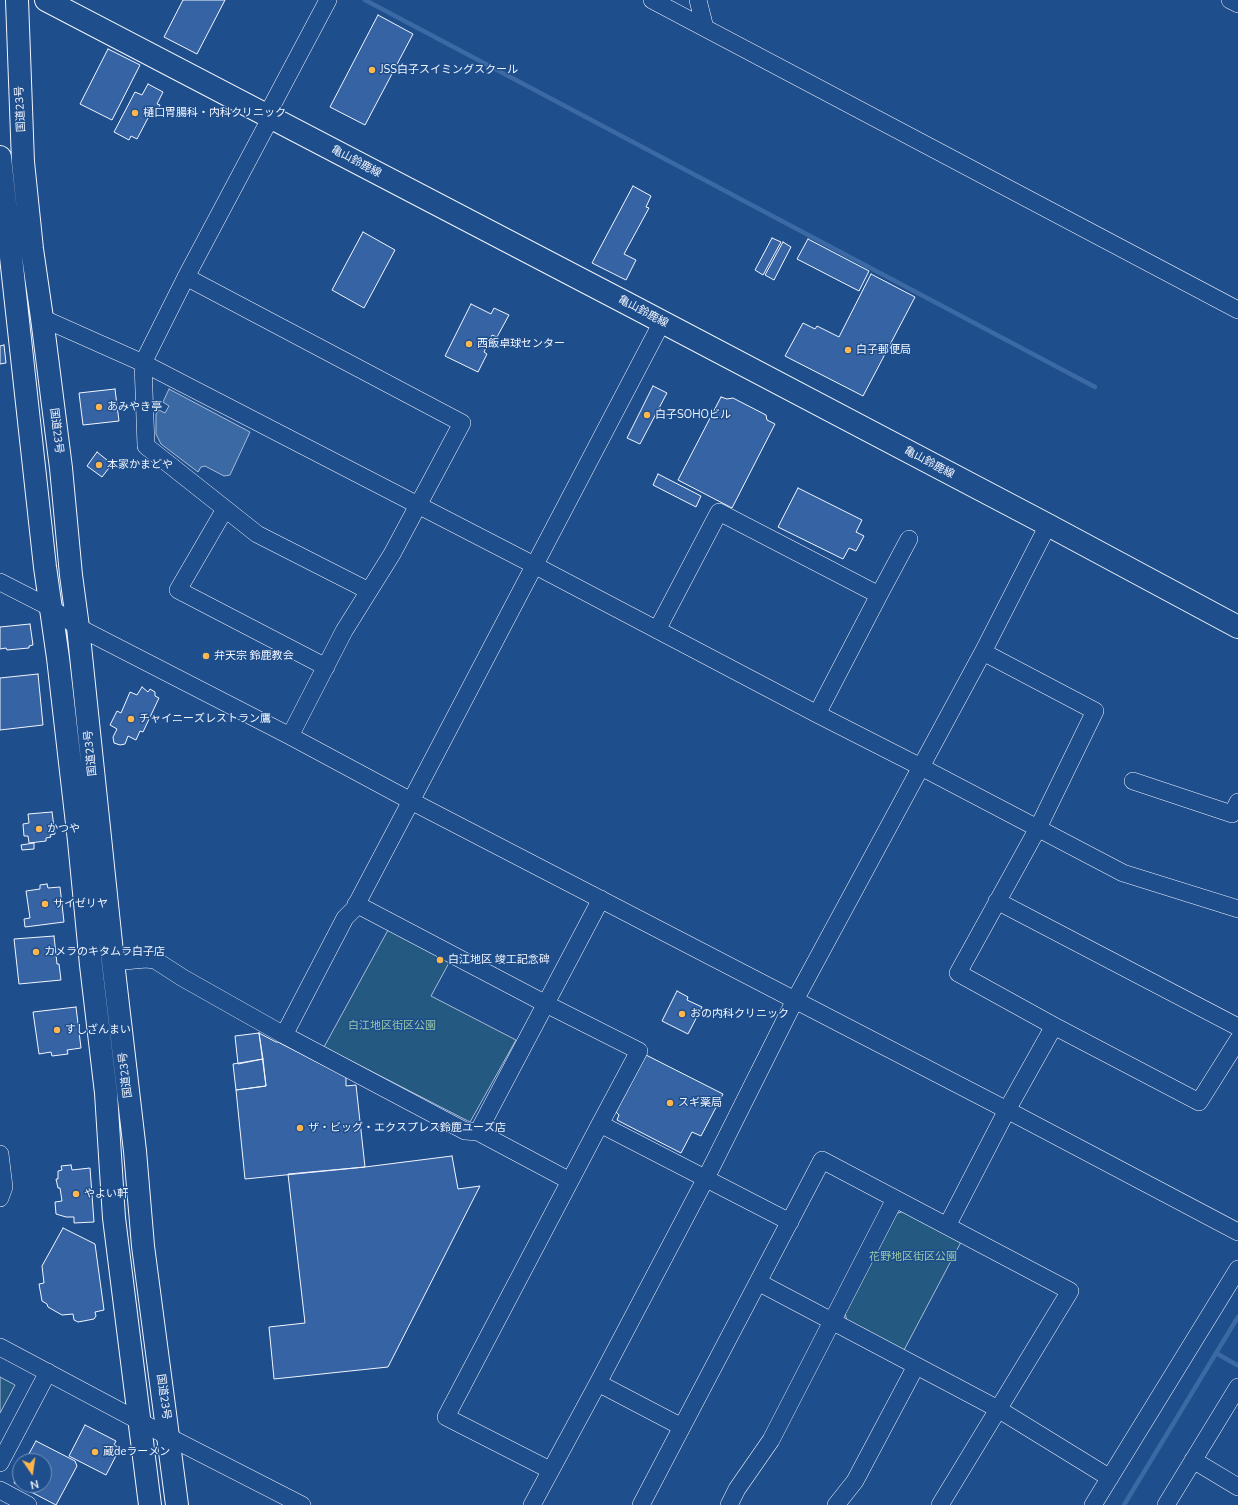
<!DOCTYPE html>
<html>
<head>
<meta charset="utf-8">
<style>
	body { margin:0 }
	#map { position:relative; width:1238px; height:1505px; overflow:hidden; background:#1f4e8c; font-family:"Nunito Sans",sans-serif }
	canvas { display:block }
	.north { position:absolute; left:12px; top:1453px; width:40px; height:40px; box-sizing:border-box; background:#1f4e8c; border:1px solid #7391ba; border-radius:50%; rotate:167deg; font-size:11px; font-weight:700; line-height:16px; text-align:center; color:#f2f6ff }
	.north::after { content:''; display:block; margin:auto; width:14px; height:18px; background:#ffb74d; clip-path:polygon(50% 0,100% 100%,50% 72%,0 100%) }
</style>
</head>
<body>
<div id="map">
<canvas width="1238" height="1505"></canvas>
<div class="north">N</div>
</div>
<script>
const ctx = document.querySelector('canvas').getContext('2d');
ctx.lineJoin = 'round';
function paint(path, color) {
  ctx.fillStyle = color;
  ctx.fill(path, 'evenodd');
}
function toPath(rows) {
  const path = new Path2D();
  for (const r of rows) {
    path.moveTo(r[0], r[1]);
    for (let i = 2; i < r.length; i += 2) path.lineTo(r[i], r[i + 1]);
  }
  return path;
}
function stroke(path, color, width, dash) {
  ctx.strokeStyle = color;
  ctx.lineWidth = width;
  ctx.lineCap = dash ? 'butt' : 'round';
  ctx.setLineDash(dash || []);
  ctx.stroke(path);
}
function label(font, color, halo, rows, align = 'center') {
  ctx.font = font + ' "Nunito Sans","Noto Sans JP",sans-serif';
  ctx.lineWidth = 3;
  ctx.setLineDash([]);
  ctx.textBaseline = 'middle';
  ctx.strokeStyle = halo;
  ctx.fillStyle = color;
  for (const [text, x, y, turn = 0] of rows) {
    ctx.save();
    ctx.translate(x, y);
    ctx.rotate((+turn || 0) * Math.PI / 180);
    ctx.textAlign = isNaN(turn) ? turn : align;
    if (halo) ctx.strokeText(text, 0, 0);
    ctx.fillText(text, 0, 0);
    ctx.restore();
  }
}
const green = toPath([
	[388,930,450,961,431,996,516,1040,470,1122,324,1047,388,930],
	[904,1211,961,1242,903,1352,847,1321,845,1313,895,1214,904,1211],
	[0,1377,15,1385,0,1413,0,1377]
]);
paint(green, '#245a82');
stroke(green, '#a8bbd7', 1);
const water = toPath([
	[169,389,250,432,230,475,224,476,205,466,201,467,198,472,161,444,156,434,156,414,159,410,165,413,169,406,163,402,169,389]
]);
paint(water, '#3b69a3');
stroke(water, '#a8bbd7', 1);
stroke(toPath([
	[365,0,1095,387],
	[1216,1353,1237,1365],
	[1124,1505,1238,1317]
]), '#3b69a3', 4.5);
const building = toPath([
	[183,0,225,0,197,54,164,37,183,0],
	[378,15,413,34,365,125,330,107,378,15],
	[108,49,140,65,112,120,80,104,108,49],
	[148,84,163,92,157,104,160,105,155,115,147,111,144,116,148,118,137,139,131,136,129,140,114,132,135,92,142,95,148,84],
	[633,186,651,196,646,207,649,208,624,254,636,260,626,280,592,263,633,186],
	[363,232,395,250,364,308,332,290,363,232],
	[772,238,781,242,763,275,755,270,772,238],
	[808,239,869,271,859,291,797,259,808,239],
	[783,242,791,247,774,280,765,275,783,242],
	[871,274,915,297,863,396,785,356,803,323,815,329,817,326,839,337,871,274],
	[471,304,491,314,494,308,509,315,497,337,492,335,484,352,487,354,478,372,445,356,471,304],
	[4,345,6,363,0,364,0,346,4,345],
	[653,386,667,393,640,444,627,438,653,386],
	[115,389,119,421,83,425,79,393,115,389],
	[721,397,727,399,733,398,766,415,767,420,775,424,732,508,678,480,721,397],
	[97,452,112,464,102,477,87,466,97,452],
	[658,474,701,496,696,507,653,485,658,474],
	[798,488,862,520,856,532,864,536,856,551,849,548,843,559,778,527,798,488],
	[30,624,33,645,29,646,29,648,7,650,6,648,0,649,0,627,30,624],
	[38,674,43,725,0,730,0,678,38,674],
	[142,687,148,692,150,689,155,692,155,696,159,698,143,732,140,731,136,740,128,736,125,744,120,745,114,743,113,737,117,729,110,725,117,711,121,713,130,692,137,695,142,687],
	[52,812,55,834,50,835,51,837,46,838,46,841,29,843,28,836,24,836,23,824,29,823,28,814,52,812],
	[34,843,34,849,22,850,21,845,34,843],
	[47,884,48,888,60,887,64,922,25,927,24,919,30,918,26,891,40,889,40,885,47,884],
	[54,936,57,964,59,964,61,980,19,984,14,939,54,936],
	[677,991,688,997,687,1000,702,1007,688,1034,662,1021,677,991],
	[76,1007,81,1048,67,1050,68,1054,52,1056,51,1052,39,1054,33,1012,76,1007],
	[259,1033,276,1042,278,1042,346,1077,346,1086,356,1085,365,1167,245,1179,236,1090,266,1086,259,1033],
	[259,1033,263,1059,238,1064,235,1036,259,1033],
	[646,1055,723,1094,701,1136,692,1132,681,1153,617,1120,619,1115,616,1112,646,1055],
	[263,1059,266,1086,236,1090,233,1064,263,1059],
	[452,1156,458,1189,480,1186,388,1367,274,1379,269,1327,305,1323,288,1174,365,1167,452,1156],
	[71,1165,72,1170,90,1168,94,1222,74,1223,74,1217,66,1217,56,1214,55,1202,62,1201,60,1188,58,1188,56,1179,58,1179,58,1171,62,1170,61,1166,71,1165],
	[63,1228,95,1244,104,1310,95,1312,96,1316,94,1319,78,1322,74,1320,73,1314,62,1315,48,1307,47,1304,42,1301,39,1284,44,1283,42,1266,63,1228],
	[85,1425,116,1441,114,1445,120,1448,106,1475,69,1456,85,1425],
	[36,1441,75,1461,77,1466,56,1505,14,1483,20,1471,20,1485,44,1485,44,1461,25,1461,36,1441]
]);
paint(building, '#3563a3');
stroke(building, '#f2f6ff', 1);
const minor = toPath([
	[652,0,1238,310],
	[698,0,705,28],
	[1230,0,1238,4],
	[267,115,328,0],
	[271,117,186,277,143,363,146,446,257,534,369,591],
	[186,277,462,423,392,554,344,631,290,736],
	[42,318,143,363,534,565,817,714,921,767,1123,873,1238,909],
	[225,509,178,590,326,667],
	[0,582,51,608,78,627,290,736,411,801,1007,1110,1238,1232],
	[879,595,909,539],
	[657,630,719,512,879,595,817,714],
	[983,652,1095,711,1038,828,958,973,1054,1026,1199,1102,1238,1040],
	[1133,781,1232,814,1238,802],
	[997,901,1238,1027],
	[356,904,546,1004,639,1051,600,1124],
	[113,962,146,959,155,960,183,978,284,1035,465,1131,478,1132,570,1181],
	[284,1035,345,918,354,909,411,801,662,322],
	[478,1132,601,899],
	[0,1154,4,1187,0,1198],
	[947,1226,1007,1110,1054,1026],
	[758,1282,998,1409,1110,1478],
	[0,1347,169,1437,302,1505],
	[598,1383,682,1427],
	[1193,1460,1238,1487],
	[0,1463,48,1372],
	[550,1470,446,1417,600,1124,790,1222],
	[0,1490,28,1505],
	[532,1505,598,1383,706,1178,795,1000,983,652,1048,525],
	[641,1505,822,1160,1070,1291,940,1505],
	[729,1505,737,1489,771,1440,895,1199],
	[836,1505,855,1481,916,1366],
	[1093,1505,1238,1269],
	[1166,1505,1238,1387]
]);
const major = toPath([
	[46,0,630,305,1048,525,1238,627]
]);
const highway = toPath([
	[17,0,23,162,32,249,42,318,61,468,71,575,78,627,113,962,135,1151,143,1246,177,1505],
	[0,157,45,567,58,658,79,841,91,965,106,1093,114,1218,150,1505]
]);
stroke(minor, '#f2f6ff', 18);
stroke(major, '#f2f6ff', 24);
stroke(highway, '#f2f6ff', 24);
stroke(minor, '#1f4e8c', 17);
stroke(major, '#1f4e8c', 22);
stroke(highway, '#1f4e8c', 22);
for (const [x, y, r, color] of [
	[372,70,4,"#ffb74d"],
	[135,113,4,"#ffb74d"],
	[469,344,4,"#ffb74d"],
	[848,350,4,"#ffb74d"],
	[99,407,4,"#ffb74d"],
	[647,415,4,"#ffb74d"],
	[99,465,4,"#ffb74d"],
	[206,656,4,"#ffb74d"],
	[131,719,4,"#ffb74d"],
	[39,829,4,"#ffb74d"],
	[45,904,4,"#ffb74d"],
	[36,952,4,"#ffb74d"],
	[440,960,4,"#ffb74d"],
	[682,1014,4,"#ffb74d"],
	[57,1030,4,"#ffb74d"],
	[670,1103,4,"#ffb74d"],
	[300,1128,4,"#ffb74d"],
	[76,1194,4,"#ffb74d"],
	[95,1452,4,"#ffb74d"]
]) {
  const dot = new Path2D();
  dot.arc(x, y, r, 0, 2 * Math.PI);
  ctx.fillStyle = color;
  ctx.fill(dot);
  stroke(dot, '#1f4e8c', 1.5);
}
label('11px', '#f2f6ff', '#1f4e8c', [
	["JSS白子スイミングスクール",380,70],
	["樋口胃腸科・内科クリニック",143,113],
	["西飯卓球センター",477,344],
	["白子郵便局",856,350],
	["あみやき亭",107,407],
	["白子SOHOビル",655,415],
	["本家かまどや",107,465],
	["弁天宗 鈴鹿教会",214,656],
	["チャイニーズレストラン鷹",139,719],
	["かつや",47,829],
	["サイゼリヤ",53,904],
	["カメラのキタムラ白子店",44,952],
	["白江地区 竣工記念碑",448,960],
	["おの内科クリニック",690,1014],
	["すしざんまい",65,1030],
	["スギ薬局",678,1103],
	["ザ・ビッグ・エクスプレス鈴鹿ユーズ店",308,1128],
	["やよい軒",84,1194],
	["蔵deラーメン",103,1452]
], 'left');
label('11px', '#f2f6ff', '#1f4e8c', [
	["国道23号",21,109,-93],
	["亀山鈴鹿線",356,162,28],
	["亀山鈴鹿線",643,312,28],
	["国道23号",56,431,83],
	["亀山鈴鹿線",929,463,28],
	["国道23号",91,753,-96],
	["国道23号",126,1075,-97],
	["国道23号",163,1397,82]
]);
label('11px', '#97c8a6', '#1f4e8c', [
	["白江地区街区公園",392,1026],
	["花野地区街区公園",913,1257]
]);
</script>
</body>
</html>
